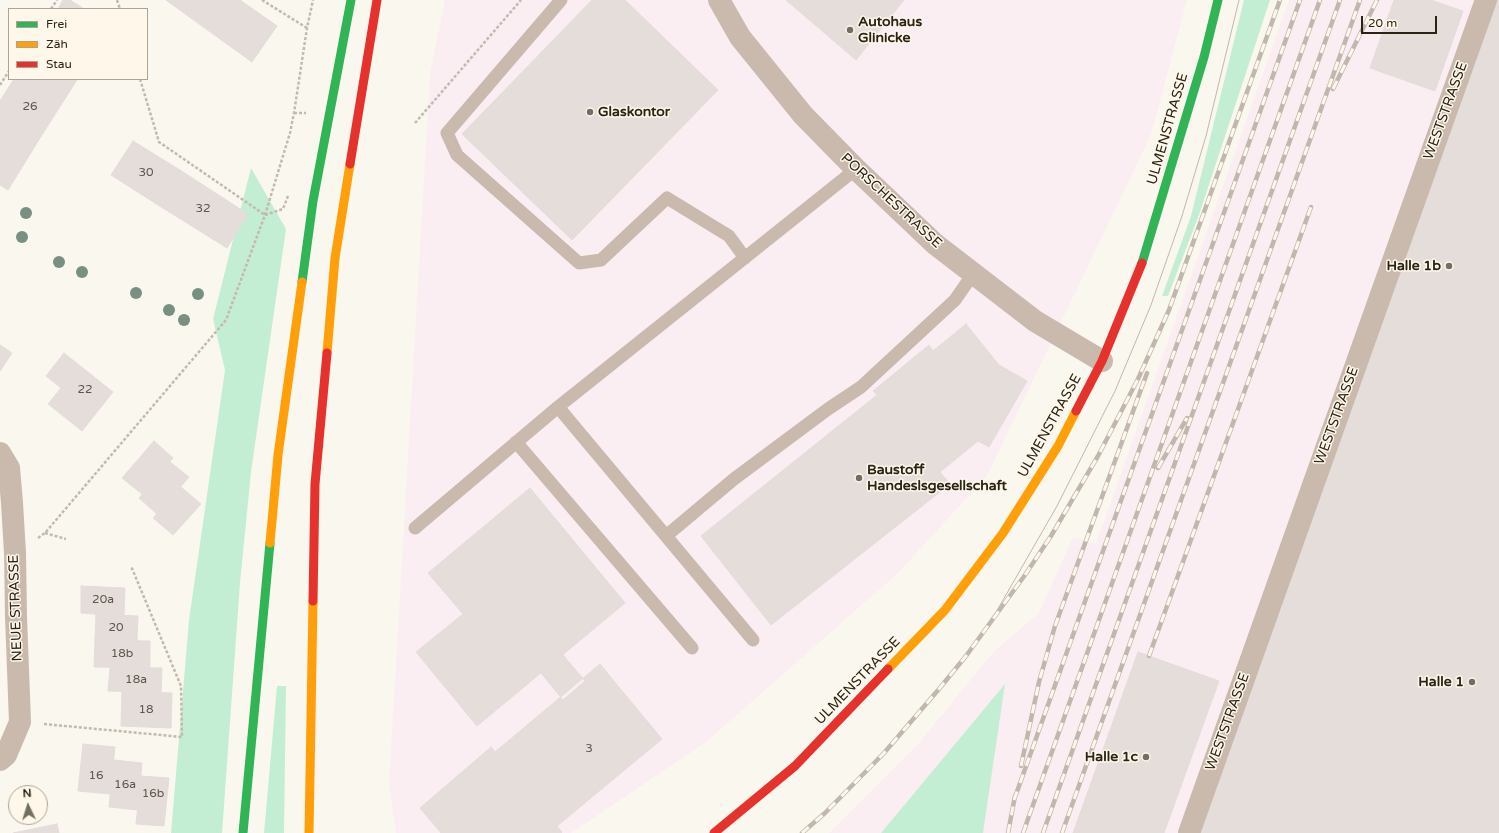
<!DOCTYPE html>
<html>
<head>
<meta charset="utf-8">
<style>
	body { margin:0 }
	#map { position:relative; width:1499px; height:833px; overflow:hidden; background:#faf7ef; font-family:"Varela Round",sans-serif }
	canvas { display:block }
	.legend { position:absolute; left:8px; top:8px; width:140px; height:72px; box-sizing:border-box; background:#fff8ea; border:1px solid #aaa396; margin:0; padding:5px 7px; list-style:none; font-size:12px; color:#2a2417 }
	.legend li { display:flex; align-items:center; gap:8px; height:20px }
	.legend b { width:20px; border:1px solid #aaa396 }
	.north { position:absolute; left:8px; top:785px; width:40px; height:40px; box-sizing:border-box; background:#fff8ea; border:1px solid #aaa396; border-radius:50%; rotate:356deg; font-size:11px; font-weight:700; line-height:16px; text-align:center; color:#2a2417 }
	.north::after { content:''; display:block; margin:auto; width:14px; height:18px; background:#736e63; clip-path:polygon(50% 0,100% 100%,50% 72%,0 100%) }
	.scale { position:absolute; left:1361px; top:16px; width:76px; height:18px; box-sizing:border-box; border:2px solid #2a2417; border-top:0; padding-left:5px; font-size:12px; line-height:14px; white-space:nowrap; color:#2a2417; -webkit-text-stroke:3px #fff8ea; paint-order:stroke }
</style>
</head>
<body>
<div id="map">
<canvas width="1499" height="833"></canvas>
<ul class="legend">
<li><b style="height:5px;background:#30b455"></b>Frei</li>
<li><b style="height:5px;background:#ff9f0a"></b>Zäh</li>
<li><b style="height:5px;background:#e5322d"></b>Stau</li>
</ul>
<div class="north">N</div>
<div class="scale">20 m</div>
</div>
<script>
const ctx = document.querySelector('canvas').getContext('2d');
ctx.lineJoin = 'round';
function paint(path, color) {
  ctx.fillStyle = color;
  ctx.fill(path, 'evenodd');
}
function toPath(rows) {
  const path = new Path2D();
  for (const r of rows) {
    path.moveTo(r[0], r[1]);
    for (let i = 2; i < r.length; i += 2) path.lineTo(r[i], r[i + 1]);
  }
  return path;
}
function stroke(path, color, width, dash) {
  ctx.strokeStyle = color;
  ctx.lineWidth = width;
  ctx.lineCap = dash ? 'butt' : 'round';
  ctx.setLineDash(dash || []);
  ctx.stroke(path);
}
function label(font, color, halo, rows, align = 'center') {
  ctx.font = font + ' "Varela Round",sans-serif';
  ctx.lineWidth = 3;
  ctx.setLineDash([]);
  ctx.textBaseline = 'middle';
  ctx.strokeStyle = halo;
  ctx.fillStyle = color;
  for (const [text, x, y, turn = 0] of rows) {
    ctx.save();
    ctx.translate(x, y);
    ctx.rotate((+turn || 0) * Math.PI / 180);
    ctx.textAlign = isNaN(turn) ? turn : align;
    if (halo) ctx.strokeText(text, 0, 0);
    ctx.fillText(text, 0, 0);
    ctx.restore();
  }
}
paint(toPath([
	[445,0,1187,0,1151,135,987,476,897,574,705,743,571,833,396,833,389,784,430,74],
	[1289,0,1499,0,1499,833,829,833,918,744,994,651,1039,613,1073,537,1096,544]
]), '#fbeef3');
paint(toPath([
	[1244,0,1270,0,1199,215,1168,296,1162,296,1191,216],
	[251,168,286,229,251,472,240,583,222,833,171,833,189,620,225,370,213,319],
	[1005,684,983,833,881,833],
	[277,686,286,686,284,833,264,833]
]), '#c4eed4');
const building = toPath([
	[63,0,70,0,84,9,58,9,63,0],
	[166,0,199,0,188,16,166,0],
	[199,0,240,0,277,26,252,62,188,16,199,0],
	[592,0,625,0,718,90,572,240,462,134,592,0],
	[786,0,904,0,856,60,786,0],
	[1394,0,1431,0,1463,11,1435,91,1370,68,1394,0],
	[1494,0,1499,0,1499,531,1391,833,1196,833,1494,0],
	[14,79,69,79,75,83,40,138,0,113,0,101,14,79],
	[69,79,77,79,75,83,69,79],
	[0,113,40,138,8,190,0,185,0,113],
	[133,141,180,170,158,205,111,175,133,141],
	[180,170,248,214,227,248,158,205,180,170],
	[966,324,999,365,1027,381,989,447,978,441,940,472,950,484,771,625,701,536,877,395,873,391,929,345,933,351,966,324],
	[0,345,12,353,0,371,0,345],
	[64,353,113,392,82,431,48,404,61,388,46,376,64,353],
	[154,441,173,458,142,494,122,478,154,441],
	[170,462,189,477,157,514,139,498,170,462],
	[181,487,201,504,173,535,153,518,181,487],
	[530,488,625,603,477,726,416,652,463,614,428,573,530,488],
	[1499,531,1499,833,1391,833,1499,531],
	[81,586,125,588,124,616,81,613,81,586],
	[96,614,138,616,137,641,95,640,96,614],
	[95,640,150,641,150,668,94,667,95,640],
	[1138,652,1219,681,1164,833,1073,833,1138,652],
	[563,655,585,681,563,700,541,673,563,655],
	[600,664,613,680,508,767,495,752,600,664],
	[110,667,162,668,161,693,108,691,110,667],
	[613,680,662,739,557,826,562,832,561,833,441,833,430,820,502,760,508,767,613,680],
	[122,691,172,693,171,728,121,726,122,691],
	[83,744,115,747,110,794,78,791,83,744],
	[491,747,502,760,430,820,420,808,491,747],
	[114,760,142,763,138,810,109,807,114,760],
	[141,776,169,778,164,826,136,824,141,776],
	[57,824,59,833,13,833,57,824]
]);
paint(building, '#e4ddda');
stroke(building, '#e5dcdb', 1);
stroke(toPath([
	[117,0,120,9],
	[262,0,307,28],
	[51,9,57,0],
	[140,79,159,142,265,215],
	[0,85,9,71],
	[294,113,306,113],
	[415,123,521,0],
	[265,215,283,209,288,196],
	[45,533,66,539],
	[38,538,45,533,226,320,265,215,290,133,294,113,307,28,313,0],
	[44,724,182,737,181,686,131,566]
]), '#c4b9af', 2.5, [3, 2]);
stroke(toPath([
	[561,0,447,133,457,155,579,263,601,260,667,198,729,236,745,258],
	[516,442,692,648],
	[415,528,558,407],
	[666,536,734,479,828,409,861,387,955,300,973,274],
	[753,640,558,407,856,169]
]), '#cabaae', 13);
stroke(toPath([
	[719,0,740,37,803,115,856,169,935,244,1035,321,1102,361],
	[0,453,9,468,12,503,15,553,16,617,20,722,6,755,0,760],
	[1189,833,1486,0]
]), '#cabaae', 22);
stroke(toPath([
	[1142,263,1204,57,1218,0],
	[302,282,313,201,351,0],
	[243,833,270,543]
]), '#30b455', 9);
stroke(toPath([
	[327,353,335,258,350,164],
	[270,543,278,455,302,282],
	[888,669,945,610,1003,533,1058,446,1076,411],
	[309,833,313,601]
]), '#ff9f0a', 9);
stroke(toPath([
	[350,164,377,0],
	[1076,411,1102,361,1142,263],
	[313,601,315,484,327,353],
	[714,833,795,766,888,669]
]), '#e5322d', 9);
stroke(toPath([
	[991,621,1057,506,1115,391,1151,305,1182,216,1206,136,1239,0]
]), '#c0b7ae', 1);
const rail = toPath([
	[1333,89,1377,0],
	[1158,468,1187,418],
	[1149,656,1311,207],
	[1021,766,1039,682,1055,626,1147,373],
	[1014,800,1300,0],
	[802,833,825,813,884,753,939,689,966,656,1025,575,1051,536,1098,456,1138,379,1169,310,1280,0],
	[1008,833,1015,796],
	[1023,833,1320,0],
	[1043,833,1340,0],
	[1062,833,1360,0]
]);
stroke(rail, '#c0b7ae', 4.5);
stroke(rail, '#fff8ea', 3, [9]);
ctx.fillStyle = '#779081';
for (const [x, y] of [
	[26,213],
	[22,237],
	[59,262],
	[82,272],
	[136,293],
	[198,294],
	[169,310],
	[184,320]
]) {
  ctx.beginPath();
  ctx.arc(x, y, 6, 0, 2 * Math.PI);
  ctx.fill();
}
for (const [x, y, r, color] of [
	[850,30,4,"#736e63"],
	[590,112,4,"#736e63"],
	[1449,266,4,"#736e63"],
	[859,478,4,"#736e63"],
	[1472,682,4,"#736e63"],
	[1146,757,4,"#736e63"]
]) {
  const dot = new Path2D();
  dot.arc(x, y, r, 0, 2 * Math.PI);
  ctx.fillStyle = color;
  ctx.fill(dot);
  stroke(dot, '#fff8ea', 1.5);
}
label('12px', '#5c564c', null, [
	["26",30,107],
	["30",146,173],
	["32",203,209],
	["22",85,390],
	["20a",103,600],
	["20",116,628],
	["18b",122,654],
	["18a",136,680],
	["18",146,710],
	["3",589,749],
	["16",96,776],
	["16a",125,785],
	["16b",153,794]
]);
label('bold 14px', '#2a2417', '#fff8ea', [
	["Autohaus",858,22],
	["Glinicke",858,38],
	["Glaskontor",598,112],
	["Halle 1b",1441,266,"right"],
	["Baustoff",867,470],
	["Handeslsgesellschaft",867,486],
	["Halle 1",1464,682,"right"],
	["Halle 1c",1138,757,"right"]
], 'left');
label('14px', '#2a2417', '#fff8ea', [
	["WESTSTRASSE",1446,111,-70],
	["ULMENSTRASSE",1168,129,-74],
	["PORSCHESTRASSE",891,201,43],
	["WESTSTRASSE",1337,416,-70],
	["ULMENSTRASSE",1050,426,-61],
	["NEUE STRASSE",16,608,-92],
	["ULMENSTRASSE",858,681,-46],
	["WESTSTRASSE",1228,722,-70]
]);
</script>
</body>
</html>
